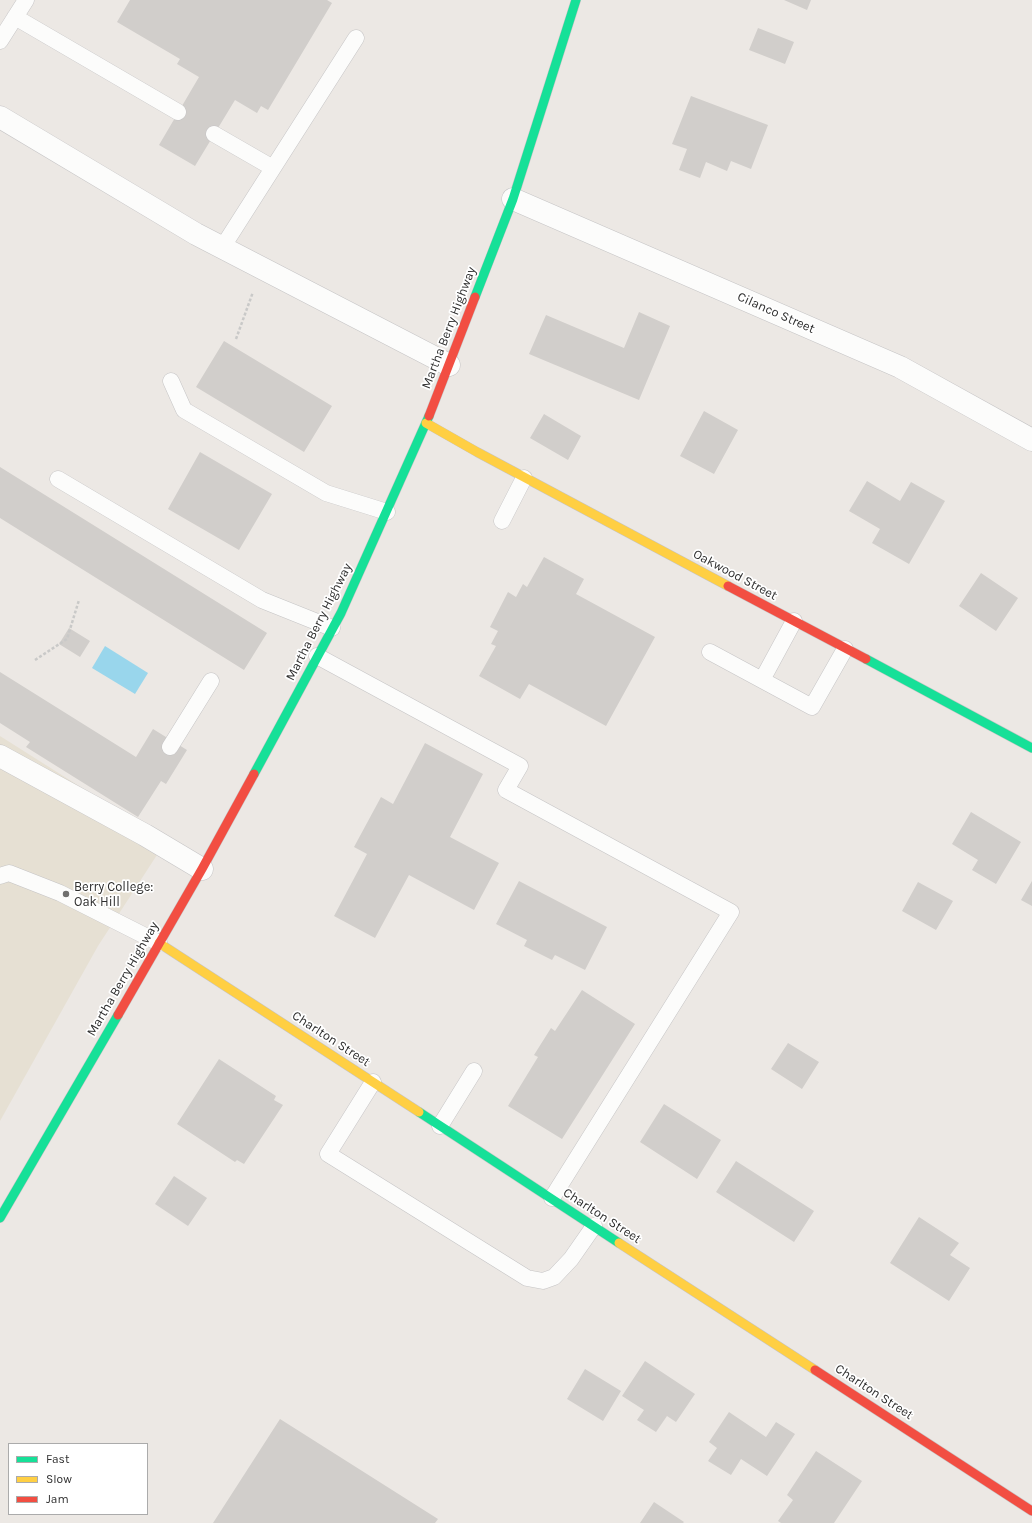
<!DOCTYPE html>
<html>
<head>
<meta charset="utf-8">
<style>
	body { margin:0 }
	#map { position:relative; width:1032px; height:1523px; overflow:hidden; background:#ece8e4; font-family:Karla,sans-serif }
	canvas { display:block }
	.legend { position:absolute; left:8px; top:1443px; width:140px; height:72px; box-sizing:border-box; background:#fff; border:1px solid #ababab; margin:0; padding:5px 7px; list-style:none; font-size:12px; color:#2e2e2e }
	.legend li { display:flex; align-items:center; gap:8px; height:20px }
	.legend b { width:20px; border:1px solid #ababab }
</style>
</head>
<body>
<div id="map">
<canvas width="1032" height="1523"></canvas>
<ul class="legend">
<li><b style="height:5px;background:#16e098"></b>Fast</li>
<li><b style="height:5px;background:#ffcf43"></b>Slow</li>
<li><b style="height:5px;background:#f24e42"></b>Jam</li>
</ul>
</div>
<script>
const ctx = document.querySelector('canvas').getContext('2d');
ctx.lineJoin = 'round';
function paint(path, color) {
  ctx.fillStyle = color;
  ctx.fill(path, 'evenodd');
}
function toPath(rows) {
  const path = new Path2D();
  for (const r of rows) {
    path.moveTo(r[0], r[1]);
    for (let i = 2; i < r.length; i += 2) path.lineTo(r[i], r[i + 1]);
  }
  return path;
}
function stroke(path, color, width, dash) {
  ctx.strokeStyle = color;
  ctx.lineWidth = width;
  ctx.lineCap = dash ? 'butt' : 'round';
  ctx.setLineDash(dash || []);
  ctx.stroke(path);
}
function label(font, color, halo, rows, align = 'center') {
  ctx.font = font + ' Karla,sans-serif';
  ctx.lineWidth = 3.5;
  ctx.setLineDash([]);
  ctx.textBaseline = 'middle';
  ctx.strokeStyle = halo;
  ctx.fillStyle = color;
  for (const [text, x, y, turn = 0] of rows) {
    ctx.save();
    ctx.translate(x, y);
    ctx.rotate((+turn || 0) * Math.PI / 180);
    ctx.textAlign = isNaN(turn) ? turn : align;
    if (halo) ctx.strokeText(text, 0, 0);
    ctx.fillText(text, 0, 0);
    ctx.restore();
  }
}
paint(toPath([
	[0,736,166,841,98,946,0,1121]
]), '#e6e0d3');
paint(toPath([
	[105,646,148,673,135,694,92,668]
]), '#99d6ec');
paint(toPath([
	[130,0,327,0,332,3,268,110,261,106,257,113,235,100,195,166,159,145,199,77,177,64,180,59,117,22],
	[784,0,811,0,807,10],
	[758,28,794,42,785,64,749,50],
	[691,96,768,125,751,169,731,161,727,171,706,162,700,178,679,170,687,149,672,144],
	[639,312,670,326,639,400,529,354,546,315,624,348],
	[224,341,332,406,304,452,196,387],
	[704,411,738,430,714,474,680,456],
	[544,414,581,436,568,460,530,438],
	[200,452,272,494,239,550,168,509],
	[0,467,267,633,244,670,0,518],
	[867,481,900,501,911,482,945,501,909,564,872,543,880,529,849,511],
	[544,557,584,579,576,594,655,637,606,726,529,684,520,699,479,676,496,646,491,644,498,631,490,627,508,592,516,597,523,584,527,587],
	[981,573,1018,598,996,631,959,606],
	[69,628,90,641,80,657,59,644],
	[0,672,136,757,153,729,187,750,166,784,161,781,138,817,26,747,30,742,0,723],
	[425,743,483,774,450,837,499,863,474,910,409,875,375,938,334,916,367,854,354,847,381,797,393,804],
	[971,812,1021,842,996,884,972,870,978,860,952,844],
	[519,881,607,927,585,970,555,955,552,960,524,946,527,940,496,924],
	[1032,881,1032,906,1021,900],
	[918,882,953,901,936,930,902,911],
	[582,990,635,1024,562,1139,508,1106,538,1057,534,1055,551,1028,555,1031],
	[788,1043,819,1062,802,1089,771,1069],
	[219,1059,276,1096,274,1100,283,1105,244,1164,237,1160,235,1162,177,1124],
	[664,1104,721,1140,697,1179,640,1142],
	[736,1161,814,1211,794,1242,716,1192],
	[174,1176,207,1198,188,1226,155,1204],
	[919,1217,959,1243,950,1255,970,1268,949,1301,890,1263],
	[645,1361,695,1394,676,1422,667,1416,656,1432,637,1420,644,1410,622,1396],
	[585,1369,621,1391,603,1421,567,1399],
	[729,1412,766,1437,776,1422,795,1434,767,1476,741,1459,731,1475,708,1461,717,1448,709,1442],
	[280,1419,438,1519,435,1523,213,1523],
	[816,1451,862,1481,834,1523,781,1523,778,1521,793,1500,787,1495],
	[654,1502,684,1522,683,1523,640,1523]
]), '#d1cecb');
const lane = toPath([
	[15,17,178,112],
	[0,41,26,0],
	[214,134,273,168],
	[222,248,356,38],
	[171,381,184,410,326,493,387,512],
	[58,479,262,600,332,628],
	[502,521,524,478],
	[710,652,812,707,845,649],
	[317,656,520,766,506,790,731,912,552,1198],
	[762,680,794,621],
	[170,747,211,681],
	[0,876,9,873,60,893,159,943],
	[373,1082,328,1154,527,1278,543,1281,554,1277,571,1259,594,1226],
	[440,1126,474,1071]
]);
const street = toPath([
	[0,117,196,234,449,365],
	[513,199,900,367,1032,440],
	[0,756,145,835,202,869]
]);
const fast = toPath([
	[475,297,513,199,576,0],
	[866,659,1032,748],
	[254,774,341,613,429,416],
	[419,1112,619,1243],
	[0,1218,118,1015]
]);
const slow = toPath([
	[426,423,477,452,728,586],
	[159,943,419,1112],
	[619,1243,815,1370]
]);
const jam = toPath([
	[429,416,475,297],
	[728,586,866,659],
	[118,1015,202,869,254,774],
	[815,1370,1032,1511]
]);
stroke(lane, '#c5c4c5', 17);
stroke(street, '#c5c4c5', 23);
stroke(fast, '#c5c4c5', 10);
stroke(slow, '#c5c4c5', 10);
stroke(jam, '#c5c4c5', 10);
stroke(toPath([
	[236,339,253,292],
	[35,660,67,639,79,600]
]), '#c9c9c8', 2.5, [3, 2]);
stroke(lane, '#fcfcfb', 16);
stroke(street, '#fcfcfb', 22);
stroke(fast, '#16e098', 9);
stroke(slow, '#ffcf43', 9);
stroke(jam, '#f24e42', 9);
for (const [x, y, r, color] of [
	[66,894,4,"#706f6e"]
]) {
  const dot = new Path2D();
  dot.arc(x, y, r, 0, 2 * Math.PI);
  ctx.fillStyle = color;
  ctx.fill(dot);
  stroke(dot, '#fff', 1.5);
}
label('13px', '#2e2e2e', '#fff', [
	["Cilanco Street",776,313,24],
	["Martha Berry Highway",449,328,-69],
	["Oakwood Street",735,575,28],
	["Martha Berry Highway",319,622,-63],
	["Martha Berry Highway",123,979,-60],
	["Charlton Street",331,1039,33],
	["Charlton Street",602,1216,33],
	["Charlton Street",874,1392,33]
]);
label('13px', '#2e2e2e', '#fff', [
	["Berry College:",74,887],
	["Oak Hill",74,902]
], 'left');
</script>
</body>
</html>
